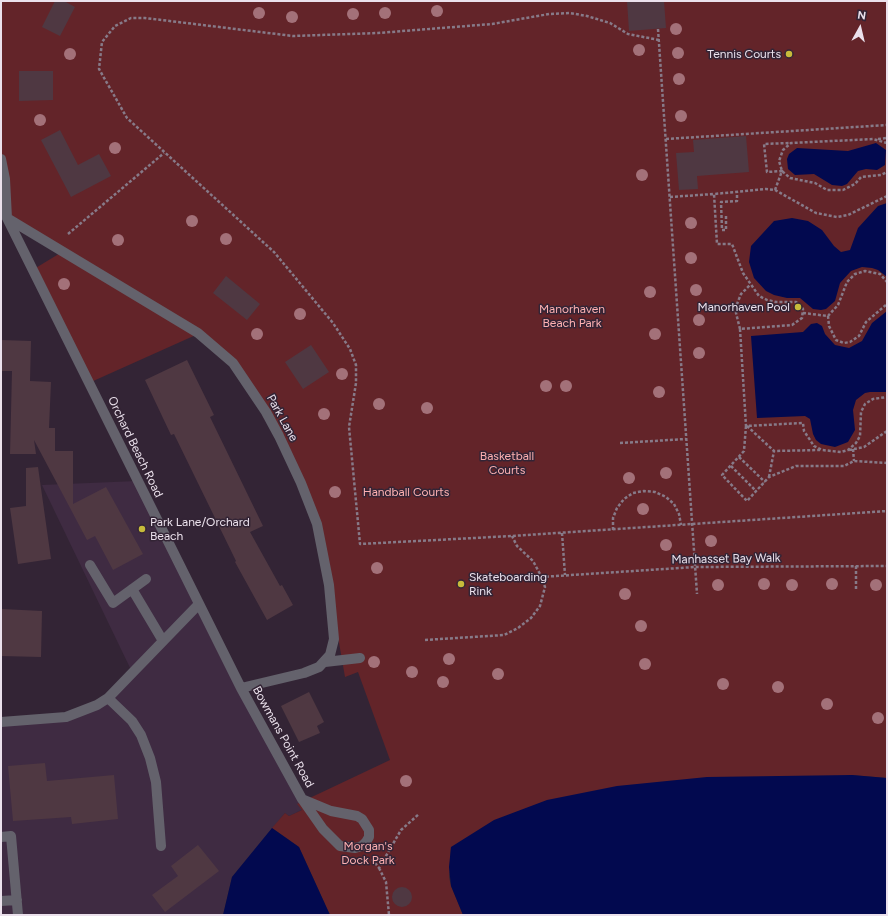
<!DOCTYPE html>
<html>
<head>
<meta charset="utf-8">
<style>
	body { margin:0 }
	#map { position:relative; width:888px; height:916px; overflow:hidden; background:#332435; font-family:Figtree,sans-serif }
	canvas { display:block }
	.frame { position:absolute; inset:0; border:2px solid #ebe1ec; pointer-events:none }
	.north { position:absolute; left:840px; top:8px; width:40px; height:40px; -webkit-text-stroke:3px #332435; paint-order:stroke; rotate:8deg; font-size:11px; font-weight:700; line-height:16px; text-align:center; color:#ebe1ec }
	.north::after { content:''; display:block; margin:auto; width:14px; height:18px; background:#ebe1ec; clip-path:polygon(50% 0,100% 100%,50% 72%,0 100%) }
</style>
</head>
<body>
<div id="map">
<canvas width="888" height="916"></canvas>
<div class="frame"></div>
<div class="north">N</div>
</div>
<script>
const ctx = document.querySelector('canvas').getContext('2d');
ctx.lineJoin = 'round';
function paint(path, color) {
  ctx.fillStyle = color;
  ctx.fill(path, 'evenodd');
}
function toPath(rows) {
  const path = new Path2D();
  for (const r of rows) {
    if (r.length === 3) {
      path.moveTo(r[0] + r[2], r[1]);
      path.arc(r[0], r[1], r[2], 0, 2 * Math.PI);
      continue;
    }
    path.moveTo(r[0], r[1]);
    for (let i = 2; i < r.length; i += 2) path.lineTo(r[i], r[i + 1]);
  }
  return path;
}
function stroke(path, color, width, dash) {
  ctx.strokeStyle = color;
  ctx.lineWidth = width;
  ctx.lineCap = dash ? 'butt' : 'round';
  ctx.setLineDash(dash || []);
  ctx.stroke(path);
}
function label(font, color, halo, rows, align = 'center') {
  ctx.font = font + ' Figtree,sans-serif';
  ctx.lineWidth = 3;
  ctx.setLineDash([]);
  ctx.textBaseline = 'middle';
  ctx.strokeStyle = halo;
  ctx.fillStyle = color;
  for (const [text, x, y, turn = 0] of rows) {
    ctx.save();
    ctx.translate(x, y);
    ctx.rotate((+turn || 0) * Math.PI / 180);
    ctx.textAlign = isNaN(turn) ? turn : align;
    if (halo) ctx.strokeText(text, 0, 0);
    ctx.fillText(text, 0, 0);
    ctx.restore();
  }
}
paint(toPath([
	[137,481,296,785,302,810,289,816,285,813,232,877,223,915,1,915,1,724,95,708,133,674,42,485]
]), '#3f2b42');
paint(toPath([
	[1,1,887,1,887,778,851,775,451,847,449,877,451,886,463,915,330,915,299,847,272,828,285,813,289,816,302,810,297,804,390,760,358,672,345,677,323,551,301,483,233,363,198,334,91,382,34,269,62,252,1,209]
]), '#632429');
paint(toPath([
	[876,143,886,150,885,165,877,170,866,169,858,171,847,184,842,186,832,185,814,174,795,175,788,169,787,159,789,154,797,148,848,151],
	[887,203,887,277,878,270,872,268,862,267,851,271,840,283,835,301,826,309,821,310,813,309,800,298,787,298,774,295,766,291,754,278,749,262,751,246,774,221,792,218,808,221,822,230,834,246,841,252,850,250,858,228,878,206],
	[887,311,887,392,870,392,865,393,856,400,853,410,855,430,848,442,835,447,821,444,816,440,813,434,810,419,805,416,757,418,751,336,803,332,811,324,817,323,822,326,825,334,835,345,849,348,862,341,872,323],
	[852,775,887,778,887,915,463,915,451,886,449,867,451,847,494,820,547,800,617,786,707,777],
	[272,828,299,847,330,915,223,915,232,877]
]), '#02094f');
paint(toPath([
	[55,1,64,1,75,7,60,36,42,27],
	[627,1,664,1,666,28,629,31],
	[19,71,53,71,53,100,19,101],
	[60,130,78,165,99,154,111,176,71,197,41,140],
	[746,136,749,172,697,176,698,189,679,190,676,153,694,152,693,140],
	[226,276,260,304,247,320,213,293],
	[1,340,31,341,30,381,51,382,49,428,55,428,55,451,73,451,73,504,106,487,143,554,113,570,95,536,87,540,34,440,36,454,10,454,12,371,1,371],
	[311,345,329,372,303,389,285,362],
	[187,360,214,415,210,417,263,526,250,532,280,586,282,585,293,605,267,620,235,562,236,561,174,434,171,435,145,380],
	[38,467,51,559,18,564,10,508,26,506,26,468],
	[2,609,42,611,41,657,1,656],
	[309,692,324,722,317,726,320,733,299,742,281,706],
	[45,763,47,781,114,775,118,819,72,824,71,817,13,821,8,766],
	[198,845,219,871,165,912,152,895,178,876,171,866],
	[402,897,10]
]), '#4f3842');
stroke(toPath([
	[658,29,697,594],
	[659,40,628,34,610,23,587,16,570,13,549,14,492,24,378,33,293,36,145,18,131,18,115,26,102,42,99,69,127,118,274,252,333,323,350,349,356,365,356,383,349,427,360,544,512,536,887,511],
	[666,139,887,125],
	[878,139,887,138],
	[887,143,873,139,791,143,783,150,779,161,782,171,790,178,815,183,827,190,843,190,855,184,861,177,881,175,887,172],
	[775,190,782,171,767,172,764,144,789,143],
	[887,196,848,215,837,217,816,213,775,190,766,189,714,194,717,244,732,244,743,273,759,296,767,300,776,302,796,302,800,305,803,309,802,318,792,325,740,329,746,426,803,423,804,431,814,446,822,450,841,452,848,450,856,443,860,436,861,412,865,404,873,399,887,397],
	[670,197,714,194],
	[726,216,726,230,722,230,721,202,737,201,737,192],
	[68,234,164,153],
	[803,313,828,316,838,305,847,282,855,274,865,271,880,274,887,282],
	[828,316,829,326,836,340,844,343,850,342,859,336,866,322,887,304],
	[740,329,736,313,737,304,741,294,750,285],
	[746,426,744,451,722,475,747,501,769,477,796,466,844,466,854,461,887,463],
	[747,426,774,451,820,450],
	[620,443,686,439],
	[853,449,854,461],
	[849,450,864,447,887,431],
	[739,457,765,482],
	[731,466,756,491],
	[769,477,774,451],
	[613,530,613,518,617,508,624,499,633,493,644,491,655,492,666,497,674,504,679,514,681,525],
	[562,533,565,575],
	[856,566,856,590],
	[541,577,695,567,887,566],
	[425,640,504,635,518,628,531,618,540,606,545,587,540,574,533,561,517,546,512,536],
	[372,859,379,868,401,830,419,814],
	[379,868,386,882,389,915]
]), '#877a88', 2.5, [3, 2]);
stroke(toPath([
	[1,159,5,179,7,218],
	[1,209,7,218,241,688,302,799,323,829,340,846,355,848,362,846,366,842,369,837,369,830,362,819,357,816,331,811,302,799],
	[7,218,198,333,233,363,266,412,279,436,301,483,317,524,329,585,334,639,330,655,319,667,304,673,241,688],
	[90,565,113,603,146,579],
	[132,589,163,641],
	[325,662,360,658],
	[108,698,132,721,141,735,150,758,156,782,161,846],
	[1,722,66,717,97,705,108,698,199,604],
	[1,837,11,836,18,915],
	[1,901,17,900]
]), '#64626c', 10);
ctx.fillStyle = '#a37179';
for (const [x, y] of [
	[437,11],
	[259,13],
	[385,13],
	[353,14],
	[292,17],
	[676,29],
	[639,50],
	[678,53],
	[70,54],
	[679,79],
	[681,116],
	[40,120],
	[115,148],
	[642,175],
	[192,221],
	[691,223],
	[226,239],
	[118,240],
	[691,258],
	[64,284],
	[696,290],
	[650,292],
	[300,314],
	[699,320],
	[257,334],
	[655,334],
	[699,353],
	[342,374],
	[546,386],
	[566,386],
	[659,392],
	[379,404],
	[427,408],
	[324,414],
	[666,473],
	[629,478],
	[335,492],
	[643,509],
	[711,541],
	[666,545],
	[377,568],
	[764,584],
	[832,584],
	[718,585],
	[792,585],
	[876,585],
	[625,594],
	[641,626],
	[449,659],
	[374,662],
	[645,664],
	[412,672],
	[498,674],
	[443,682],
	[723,684],
	[778,687],
	[827,704],
	[878,718],
	[406,781]
]) {
  ctx.beginPath();
  ctx.arc(x, y, 6, 0, 2 * Math.PI);
  ctx.fill();
}
for (const [x, y, r, color] of [
	[789,54,4,"#c7bb3b"],
	[798,307,4,"#c7bb3b"],
	[142,529,4,"#c7bb3b"],
	[461,584,4,"#c7bb3b"]
]) {
  const dot = new Path2D();
  dot.arc(x, y, r, 0, 2 * Math.PI);
  ctx.fillStyle = color;
  ctx.fill(dot);
  stroke(dot, '#332435', 1.5);
}
label('12px', '#ebe1ec', '#332435', [
	["Tennis Courts",781,54],
	["Manorhaven Pool",790,307],
	["Park Lane/Orchard",150,522,"left"],
	["Beach",150,536,"left"],
	["Skateboarding",469,577,"left"],
	["Rink",469,591,"left"]
], 'right');
label('12px', '#feb0b1', '#332435', [
	["Manorhaven",572,309],
	["Beach Park",572,323],
	["Basketball",507,456],
	["Courts",507,470],
	["Handball Courts",406,492],
	["Morgan's",368,846],
	["Dock Park",368,860]
]);
label('12px', '#ebe1ec', '#332435', [
	["Park Lane",282,418,61],
	["Orchard Beach Road",135,447,64],
	["Manhasset Bay Walk",726,559,-1],
	["Bowmans Point Road",283,737,61]
]);
</script>
</body>
</html>
